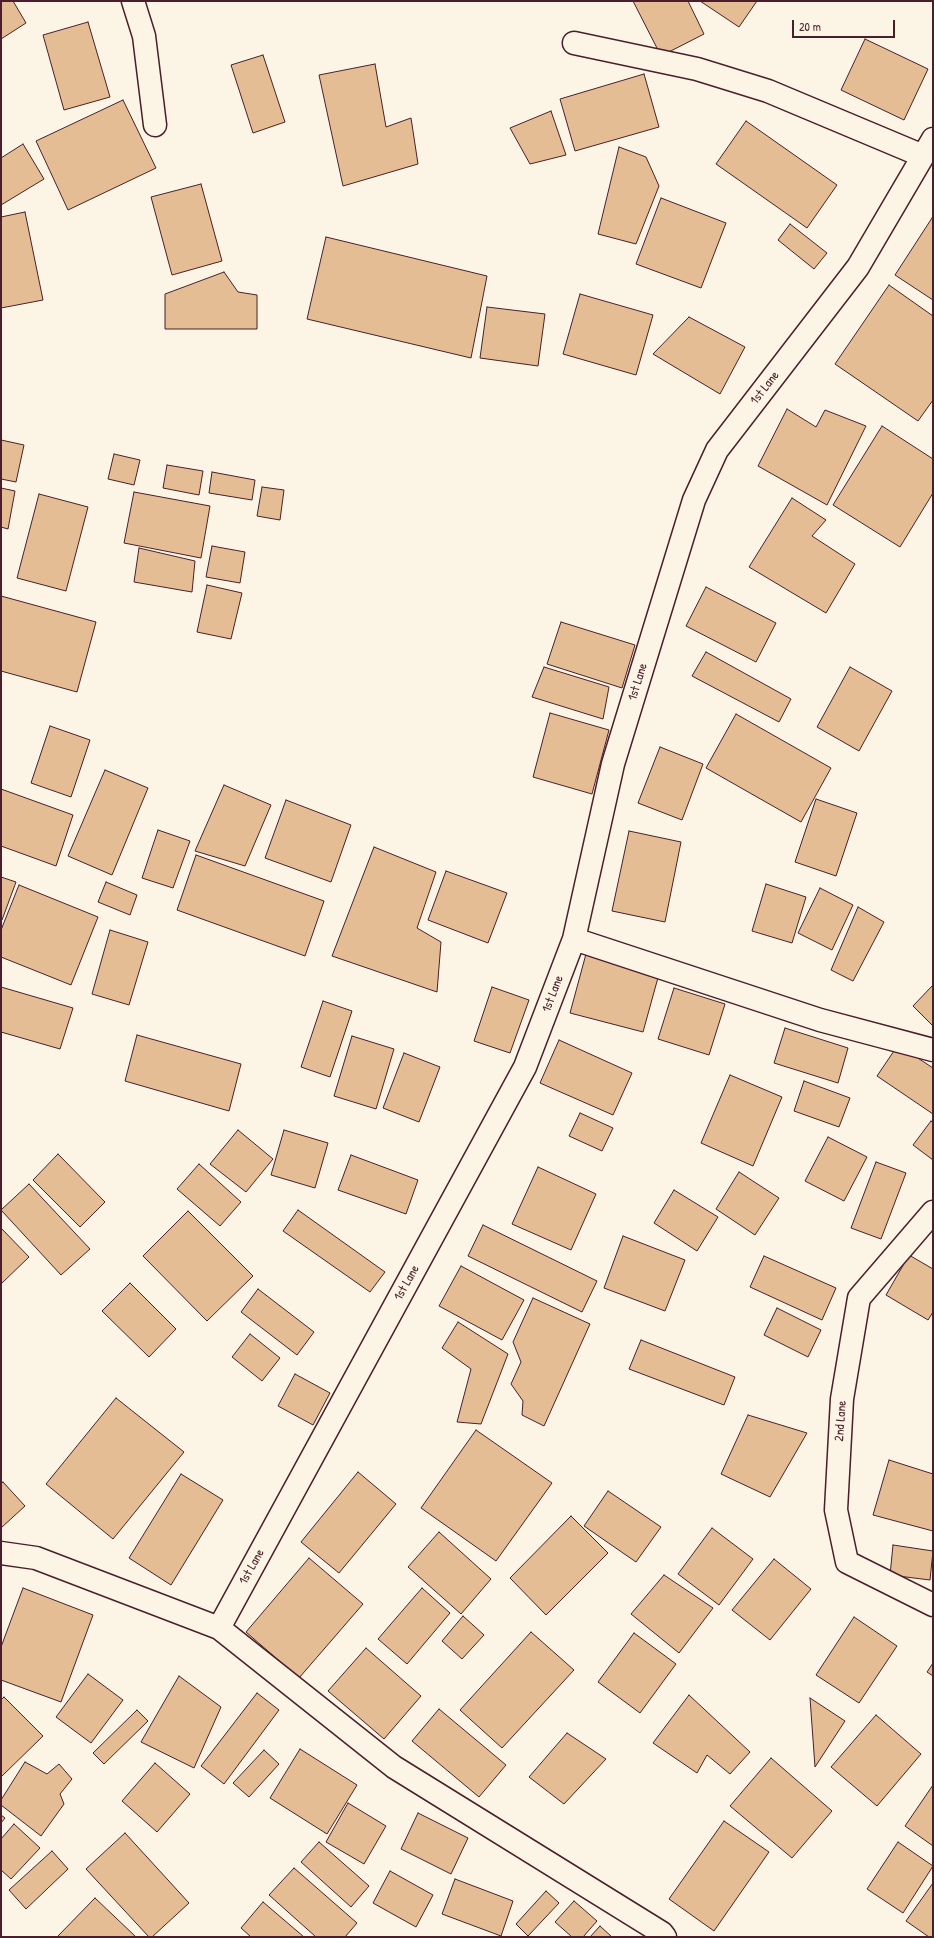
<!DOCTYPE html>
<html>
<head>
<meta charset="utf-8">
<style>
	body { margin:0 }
	#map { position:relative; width:934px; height:1938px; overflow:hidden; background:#fcf5e5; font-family:"Patrick Hand",sans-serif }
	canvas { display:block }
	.frame { position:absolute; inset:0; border:2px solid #4a1f2b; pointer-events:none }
	.scale { position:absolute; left:792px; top:20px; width:103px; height:18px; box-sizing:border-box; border:2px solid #4a1f2b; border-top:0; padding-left:5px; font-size:12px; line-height:14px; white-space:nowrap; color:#4a1f2b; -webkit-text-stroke:3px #fcf5e5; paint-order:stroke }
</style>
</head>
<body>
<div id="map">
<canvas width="934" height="1938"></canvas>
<div class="frame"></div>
<div class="scale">20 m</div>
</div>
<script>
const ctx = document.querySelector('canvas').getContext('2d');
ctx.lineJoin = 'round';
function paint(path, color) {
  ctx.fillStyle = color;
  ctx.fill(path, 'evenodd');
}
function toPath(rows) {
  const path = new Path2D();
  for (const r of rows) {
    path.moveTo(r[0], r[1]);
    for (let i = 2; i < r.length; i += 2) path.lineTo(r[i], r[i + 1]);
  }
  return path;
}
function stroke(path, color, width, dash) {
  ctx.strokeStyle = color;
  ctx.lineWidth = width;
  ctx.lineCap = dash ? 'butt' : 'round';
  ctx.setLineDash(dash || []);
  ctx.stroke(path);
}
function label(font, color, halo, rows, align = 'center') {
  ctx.font = font + ' "Patrick Hand",sans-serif';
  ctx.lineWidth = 3;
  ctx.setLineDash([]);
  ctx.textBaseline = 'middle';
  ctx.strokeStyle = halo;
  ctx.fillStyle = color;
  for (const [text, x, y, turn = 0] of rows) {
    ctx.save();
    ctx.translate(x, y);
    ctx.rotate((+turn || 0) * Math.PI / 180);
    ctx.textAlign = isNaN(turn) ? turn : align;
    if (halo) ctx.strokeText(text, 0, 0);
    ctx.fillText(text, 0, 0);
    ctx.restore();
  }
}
const building = toPath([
	[1,1,13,1,26,23,1,39,1,1],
	[633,1,688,1,704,34,661,56,633,1],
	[700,1,757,1,739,27,700,1],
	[88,22,110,97,64,110,43,35,88,22],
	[865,39,928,69,904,120,841,90,865,39],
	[263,55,285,122,253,133,231,65,263,55],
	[375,64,386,127,411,118,418,164,343,186,319,75,375,64],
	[644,74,659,127,575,151,560,99,644,74],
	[123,100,156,168,68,210,36,141,123,100],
	[551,111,566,155,530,164,510,128,551,111],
	[746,121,837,185,807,228,716,164,746,121],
	[23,144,44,179,1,205,1,158,23,144],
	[619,147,646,157,659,186,636,244,598,234,619,147],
	[201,184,222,261,172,275,151,197,201,184],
	[661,198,726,223,701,288,636,264,661,198],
	[25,212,43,300,1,308,1,217,25,212],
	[932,218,933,219,933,300,895,275,932,218],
	[790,224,827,253,814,269,778,240,790,224],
	[326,237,487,276,471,358,307,319,326,237],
	[224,272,238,292,257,295,257,329,165,329,165,294,224,272],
	[889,285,933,316,933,400,918,421,835,364,889,285],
	[580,294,653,315,636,375,563,354,580,294],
	[487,307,545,314,538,366,480,358,487,307],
	[689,317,745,347,720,394,653,354,689,317],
	[787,409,816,427,825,410,866,426,827,505,758,466,787,409],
	[882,426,933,459,933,493,900,547,833,505,882,426],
	[1,440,24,445,16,482,1,479,1,440],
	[114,454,140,460,134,485,108,479,114,454],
	[167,465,203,471,199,495,163,488,167,465],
	[212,472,255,480,252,500,209,493,212,472],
	[262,487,284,490,280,520,257,516,262,487],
	[1,488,15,491,8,529,1,527,1,488],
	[134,492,210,506,201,558,124,543,134,492],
	[39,494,88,507,66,591,17,578,39,494],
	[792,498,826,520,812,536,855,564,826,613,749,567,792,498],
	[212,546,245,552,240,583,206,577,212,546],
	[139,548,195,561,192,592,134,582,139,548],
	[207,585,242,593,231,639,197,632,207,585],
	[706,587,776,623,756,662,686,626,706,587],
	[1,596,96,622,77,692,1,671,1,596],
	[561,622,635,645,622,688,547,664,561,622],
	[706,652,791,699,779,722,692,676,706,652],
	[544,667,609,687,603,719,532,697,544,667],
	[850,667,892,691,859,751,817,727,850,667],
	[550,713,609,730,592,794,533,777,550,713],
	[736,714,831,768,801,822,706,768,736,714],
	[50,726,90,740,71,797,31,783,50,726],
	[660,747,703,764,682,820,638,803,660,747],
	[105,770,148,788,112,875,68,856,105,770],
	[224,785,271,805,245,866,195,851,224,785],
	[1,789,73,815,56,866,1,846,1,789],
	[816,799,857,813,836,876,795,862,816,799],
	[286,800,351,825,331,882,265,858,286,800],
	[158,830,190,841,173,888,142,878,158,830],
	[629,831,681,842,665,922,612,911,629,831],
	[374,847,436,872,417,928,441,942,437,992,332,956,374,847],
	[196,855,324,901,305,956,177,910,196,855],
	[446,871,507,893,488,943,428,920,446,871],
	[1,877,16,882,2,920,1,920,1,877],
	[106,882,137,895,130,915,98,902,106,882],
	[766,884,806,897,792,943,752,931,766,884],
	[19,885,98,917,71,985,1,957,1,930,19,885],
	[820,888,853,905,832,950,798,933,820,888],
	[858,907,884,922,853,981,831,970,858,907],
	[110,930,148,942,129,1005,92,994,110,930],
	[586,954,659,974,643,1032,570,1013,586,954],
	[933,985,933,1026,913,1006,933,985],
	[1,987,73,1008,60,1049,1,1032,1,987],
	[492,987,529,1000,510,1053,474,1041,492,987],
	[674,988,725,1004,709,1055,658,1039,674,988],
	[323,1001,352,1011,330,1077,301,1067,323,1001],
	[785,1028,848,1048,838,1083,774,1063,785,1028],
	[137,1035,241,1064,229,1111,125,1081,137,1035],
	[352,1036,394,1049,376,1109,334,1096,352,1036],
	[559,1040,632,1073,613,1115,540,1083,559,1040],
	[898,1045,933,1068,933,1114,877,1076,898,1045],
	[404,1053,440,1067,419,1122,383,1108,404,1053],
	[730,1075,782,1097,753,1166,701,1143,730,1075],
	[804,1081,850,1098,839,1127,794,1111,804,1081],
	[580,1113,613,1128,602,1151,569,1136,580,1113],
	[931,1121,933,1123,933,1160,913,1145,931,1121],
	[238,1130,273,1159,246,1192,210,1164,238,1130],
	[284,1130,328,1143,315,1188,271,1175,284,1130],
	[828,1137,867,1157,844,1201,805,1181,828,1137],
	[58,1154,105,1202,80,1227,33,1180,58,1154],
	[351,1155,418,1180,406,1214,338,1190,351,1155],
	[876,1162,906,1173,881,1239,851,1228,876,1162],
	[199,1164,241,1202,220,1226,177,1189,199,1164],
	[538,1167,596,1194,571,1250,512,1224,538,1167],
	[739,1172,779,1198,755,1235,716,1209,739,1172],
	[29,1184,90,1249,61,1275,1,1210,29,1184],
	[674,1190,718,1217,697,1251,654,1223,674,1190],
	[298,1210,385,1272,370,1292,283,1231,298,1210],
	[188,1211,253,1276,207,1321,143,1256,188,1211],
	[483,1225,597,1281,582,1312,468,1256,483,1225],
	[1,1228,29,1257,1,1284,1,1228],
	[623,1236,685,1260,665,1311,604,1288,623,1236],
	[909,1255,933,1269,933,1312,928,1320,886,1295,909,1255],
	[764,1256,836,1288,822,1320,750,1287,764,1256],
	[461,1266,524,1300,502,1340,439,1306,461,1266],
	[130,1283,176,1329,149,1357,102,1311,130,1283],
	[258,1289,314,1332,297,1355,241,1312,258,1289],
	[533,1298,590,1324,544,1426,522,1415,523,1401,511,1384,521,1362,513,1342,533,1298],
	[777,1308,821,1330,808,1357,764,1335,777,1308],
	[458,1322,508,1354,481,1424,457,1422,471,1369,442,1348,458,1322],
	[250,1334,280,1358,262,1381,232,1357,250,1334],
	[641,1340,735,1377,724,1405,629,1369,641,1340],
	[295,1374,330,1393,313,1425,278,1406,295,1374],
	[116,1398,184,1452,113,1539,46,1484,116,1398],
	[748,1415,807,1433,770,1497,721,1474,748,1415],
	[476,1430,552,1483,496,1561,421,1508,476,1430],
	[889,1460,933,1474,933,1531,873,1515,889,1460],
	[358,1472,396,1504,339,1573,301,1542,358,1472],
	[181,1474,223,1500,171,1585,129,1558,181,1474],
	[3,1482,25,1506,1,1528,1,1484,3,1482],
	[608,1491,661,1527,636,1562,584,1526,608,1491],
	[571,1516,608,1553,546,1615,510,1578,571,1516],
	[712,1528,753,1559,719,1605,678,1574,712,1528],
	[439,1532,491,1579,461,1614,408,1567,439,1532],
	[893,1545,933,1551,930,1580,890,1575,893,1545],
	[309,1558,363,1604,299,1678,246,1632,309,1558],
	[774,1559,811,1589,770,1640,732,1610,774,1559],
	[664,1575,713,1608,679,1653,631,1614,664,1575],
	[23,1588,93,1615,61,1702,1,1680,1,1647,23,1588],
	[422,1588,450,1613,407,1664,378,1639,422,1588],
	[463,1616,484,1635,462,1659,442,1641,463,1616],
	[854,1617,897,1646,859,1703,816,1675,854,1617],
	[531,1632,574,1670,502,1748,460,1710,531,1632],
	[634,1633,676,1664,640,1713,598,1682,634,1633],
	[366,1648,421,1696,384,1739,328,1691,366,1648],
	[933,1663,933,1676,927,1672,933,1663],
	[88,1674,123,1700,91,1743,56,1717,88,1674],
	[179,1676,221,1707,194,1768,141,1742,179,1676],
	[257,1693,279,1710,224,1784,201,1766,257,1693],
	[689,1695,750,1752,730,1774,707,1755,697,1773,653,1743,689,1695],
	[4,1697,43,1736,1,1777,1,1700,4,1697],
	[810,1698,845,1721,815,1767,810,1698],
	[439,1709,506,1765,479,1797,412,1741,439,1709],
	[137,1710,148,1721,104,1764,93,1753,137,1710],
	[876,1715,921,1754,877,1806,831,1767,876,1715],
	[567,1733,606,1759,564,1804,529,1777,567,1733],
	[300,1749,357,1785,327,1834,270,1798,300,1749],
	[264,1750,279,1764,249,1797,233,1783,264,1750],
	[771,1758,832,1811,792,1858,730,1806,771,1758],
	[25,1762,47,1774,59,1764,72,1779,60,1794,64,1804,41,1836,1,1805,1,1800,25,1762],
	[155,1763,190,1794,157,1832,122,1801,155,1763],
	[933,1785,933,1846,905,1826,933,1785],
	[348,1803,386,1826,364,1864,326,1842,348,1803],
	[418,1813,468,1838,451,1874,401,1849,418,1813],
	[1,1815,5,1818,1,1823,1,1815],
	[724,1821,769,1852,714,1931,669,1899,724,1821],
	[14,1824,40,1848,11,1879,1,1870,1,1839,14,1824],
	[125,1833,189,1903,152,1937,149,1937,86,1869,125,1833],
	[319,1842,369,1886,351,1907,301,1862,319,1842],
	[898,1842,933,1866,903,1913,867,1889,898,1842],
	[52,1851,68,1869,26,1909,9,1890,52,1851],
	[294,1868,357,1923,345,1937,316,1937,269,1895,294,1868],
	[390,1871,433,1895,416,1927,373,1903,390,1871],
	[455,1879,513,1901,501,1936,442,1914,455,1879],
	[933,1883,933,1937,929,1937,906,1921,933,1883],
	[546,1891,559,1903,528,1936,516,1924,546,1891],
	[95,1898,136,1937,57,1937,95,1898],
	[574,1901,597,1921,583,1937,572,1937,555,1922,574,1901],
	[263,1902,304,1937,251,1937,241,1928,263,1902],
	[600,1926,612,1937,590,1937,600,1926]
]);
paint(building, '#e4bd94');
stroke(building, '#4a1f2b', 1);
const minor = toPath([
	[133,1,144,36,155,125],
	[574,43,697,69,768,91,923,156],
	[574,939,820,1020,933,1050],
	[933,1212,859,1298,842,1399,836,1510,847,1562,933,1605],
	[1,1553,36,1558,219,1628,525,1067,574,939,613,764,694,500,717,450,858,267,933,139],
	[219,1628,394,1767,662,1933,665,1937]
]);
stroke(minor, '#4a1f2b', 25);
stroke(minor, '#fcf5e5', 22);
label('13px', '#4a1f2b', '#fcf5e5', [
	["1st Lane",765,388,-52],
	["1st Lane",638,682,-73],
	["1st Lane",553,994,-69],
	["1st Lane",407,1283,-61],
	["2nd Lane",841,1421,-86],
	["1st Lane",252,1567,-61]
]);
</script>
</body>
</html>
